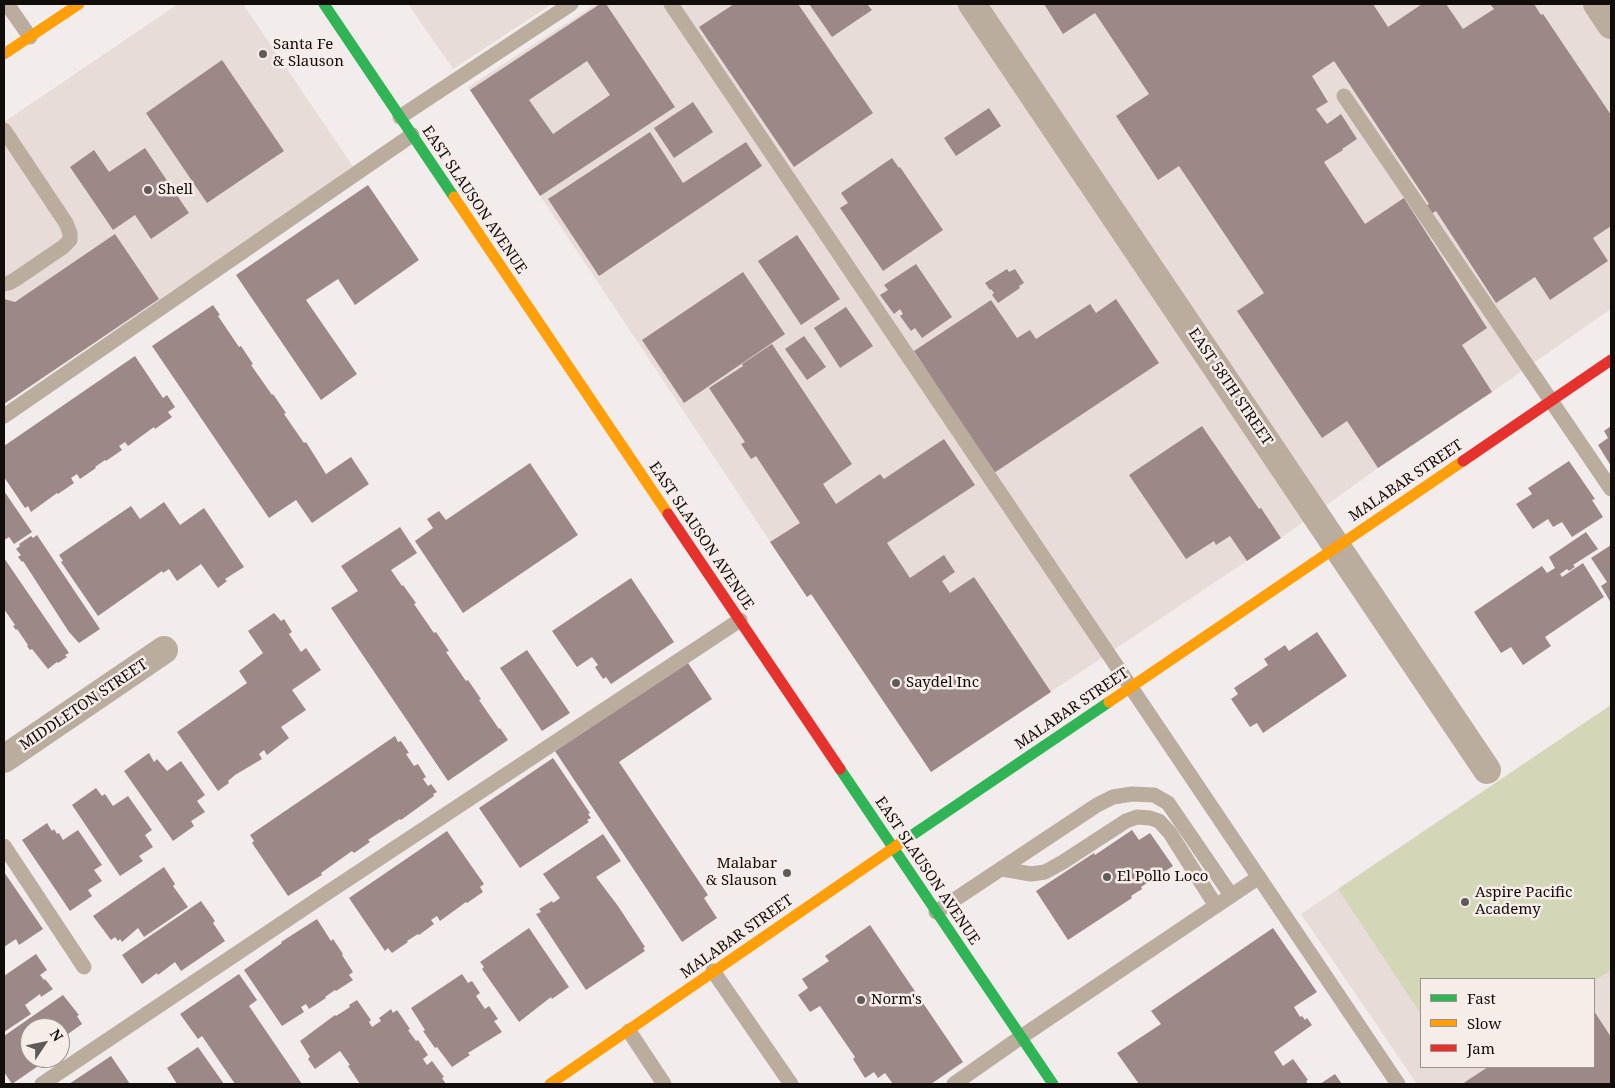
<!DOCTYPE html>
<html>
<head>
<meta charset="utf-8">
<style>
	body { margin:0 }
	#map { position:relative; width:1615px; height:1088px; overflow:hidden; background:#f2edec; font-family:"Noto Serif",serif }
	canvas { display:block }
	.frame { position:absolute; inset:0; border:5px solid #100d0b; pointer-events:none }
	.legend { position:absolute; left:1420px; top:978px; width:175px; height:90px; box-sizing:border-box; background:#f6ece8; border:1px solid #9a9390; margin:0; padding:6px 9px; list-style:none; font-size:15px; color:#100d0b }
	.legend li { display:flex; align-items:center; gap:10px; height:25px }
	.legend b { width:25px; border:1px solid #9a9390 }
	.north { position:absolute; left:20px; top:1018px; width:50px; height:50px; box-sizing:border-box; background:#f6ece8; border:1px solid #9a9390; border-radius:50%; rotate:56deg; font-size:14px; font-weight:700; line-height:20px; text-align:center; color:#100d0b }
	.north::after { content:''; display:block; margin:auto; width:18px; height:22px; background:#5f5b5a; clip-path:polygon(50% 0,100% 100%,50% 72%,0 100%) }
</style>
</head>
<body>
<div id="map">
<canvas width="1615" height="1088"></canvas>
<div class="frame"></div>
<ul class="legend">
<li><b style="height:6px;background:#30b455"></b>Fast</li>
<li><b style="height:6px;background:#ff9f0a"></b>Slow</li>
<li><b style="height:6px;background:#e5322d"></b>Jam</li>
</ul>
<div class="north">N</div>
</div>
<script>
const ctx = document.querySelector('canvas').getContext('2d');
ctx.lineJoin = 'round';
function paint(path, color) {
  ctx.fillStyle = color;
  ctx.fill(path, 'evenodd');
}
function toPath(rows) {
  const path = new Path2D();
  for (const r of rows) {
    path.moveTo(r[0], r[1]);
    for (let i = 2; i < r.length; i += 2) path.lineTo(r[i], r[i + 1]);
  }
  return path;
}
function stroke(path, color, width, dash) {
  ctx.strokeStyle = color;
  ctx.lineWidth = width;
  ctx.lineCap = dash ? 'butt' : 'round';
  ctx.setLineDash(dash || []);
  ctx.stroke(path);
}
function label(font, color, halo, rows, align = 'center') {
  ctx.font = font + ' "Noto Serif",serif';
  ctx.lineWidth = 5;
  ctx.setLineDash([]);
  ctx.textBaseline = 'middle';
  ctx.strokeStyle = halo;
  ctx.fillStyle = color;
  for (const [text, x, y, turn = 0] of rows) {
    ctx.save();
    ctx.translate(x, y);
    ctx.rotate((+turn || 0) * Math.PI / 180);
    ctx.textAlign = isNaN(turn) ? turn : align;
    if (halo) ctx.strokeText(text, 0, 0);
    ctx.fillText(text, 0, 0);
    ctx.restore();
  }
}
paint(toPath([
	[178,4,243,4,354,168,4,404,4,122],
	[408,4,552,4,453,69],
	[596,4,1611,4,1611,309,1492,392,1378,468,1281,538,931,772,812,595,807,597,468,87],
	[1611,705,1611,1084,1417,1084,1301,914],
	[1421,979,1594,979,1594,1067,1421,1067]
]), '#e8dcd8');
paint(toPath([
	[1611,705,1611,970,1594,981,1594,979,1421,979,1421,1014,1338,889]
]), '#d3d7b7');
paint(toPath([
	[600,4,606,4,675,107,540,196,470,90],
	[587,61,610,95,553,134,529,100],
	[734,4,798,4,873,113,794,167,699,27],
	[809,4,867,4,872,10,832,37],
	[1044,4,1373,4,1388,27,1422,4,1446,4,1463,29,1494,9,1490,4,1534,4,1541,15,1543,14,1611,115,1611,226,1593,238,1608,261,1550,300,1535,277,1496,303,1436,211,1431,214,1426,206,1429,204,1334,61,1312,76,1328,102,1316,109,1327,124,1341,114,1357,139,1342,149,1343,150,1324,162,1365,224,1404,198,1487,328,1462,345,1492,392,1378,468,1347,421,1322,438,1237,311,1264,293,1179,166,1158,180,1116,116,1149,94,1095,13,1063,34],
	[222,60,284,151,207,203,146,113],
	[693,102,713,132,674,158,654,128],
	[989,108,1001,126,956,156,944,138],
	[650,132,683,183,746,142,762,166,599,276,548,199],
	[145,148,189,213,151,239,135,215,113,230,70,167,94,150,109,172],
	[892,158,899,168,900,167,943,230,883,271,840,208,848,203,841,193],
	[368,185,419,260,355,305,338,279,306,300,357,374,321,400,236,275],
	[115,234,159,299,4,404,4,299,15,302],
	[797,235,840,299,801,325,758,261],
	[916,264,952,317,922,338,915,328,911,331,900,316,903,314,900,309,894,314,880,295,888,290,884,285],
	[1007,269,1009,272,1015,269,1024,283,1019,286,1020,288,998,303,992,295,994,293,991,289,990,290,985,283],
	[743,272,785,334,684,403,642,340],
	[1116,299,1159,363,994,473,914,351,991,300,1017,338,1030,330,1036,339,1090,304,1096,313],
	[213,305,220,315,218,316,239,347,241,346,253,364,251,365,272,395,273,394,286,413,284,414,304,443,306,442,326,474,351,457,369,484,312,523,296,500,269,518,152,346],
	[846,307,873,346,840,368,814,328],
	[804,336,826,367,807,380,785,349],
	[772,344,852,464,823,484,836,504,880,474,884,479,944,439,975,485,887,543,910,578,944,555,955,572,942,581,950,593,974,577,1051,692,931,772,811,594,807,597,770,542,800,523,756,456,751,459,741,444,745,442,709,388,743,366,742,364],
	[135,356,163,398,167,395,175,407,168,412,172,417,155,429,154,427,128,446,125,442,119,446,122,450,106,461,105,460,95,467,96,468,80,479,77,474,71,478,74,483,58,494,57,493,31,512,28,506,25,508,4,477,4,446],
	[1202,426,1259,509,1261,508,1281,538,1247,561,1230,536,1216,545,1214,541,1186,559,1129,475],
	[1611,426,1611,466,1598,445,1608,438,1604,431],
	[1569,461,1595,499,1592,500,1603,517,1572,537,1562,522,1553,527,1548,519,1533,529,1516,504,1532,494,1528,488],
	[530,463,578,535,463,613,415,541,433,528,427,519,439,511,446,520],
	[4,491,32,532,14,544,9,537,4,540],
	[164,502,180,525,204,508,244,567,225,579,227,581,218,588,201,564,177,581,169,569,163,573,162,571,98,616,61,562,63,561,59,555,131,506,140,519],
	[400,527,417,553,391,570,402,586,403,585,416,603,414,604,434,633,436,632,449,651,446,652,466,681,468,680,481,699,479,700,499,729,500,728,508,740,448,781,331,608,358,591,341,566],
	[1586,532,1598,549,1573,565,1575,567,1569,571,1567,569,1560,574,1562,577,1583,563,1604,597,1545,637,1551,646,1523,665,1511,647,1501,653,1474,612,1542,566,1547,573,1555,568,1549,557],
	[37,535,100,629,79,643,69,632,23,561,22,562,18,557,21,555,16,549,20,546,19,544,31,536,33,538],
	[1611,545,1611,603,1601,586,1607,582,1591,558],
	[4,558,69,653,65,655,67,657,58,663,57,662,48,669,32,649,30,650,27,646,28,645,17,629,16,630,13,626,15,625,4,609],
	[631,578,674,642,611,684,606,677,603,679,595,667,598,665,592,657,577,667,552,631],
	[274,613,281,621,284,619,292,632,289,634,301,652,306,648,321,670,292,690,306,710,281,727,289,738,267,755,264,750,259,754,262,759,235,775,228,781,229,783,218,791,177,732,247,683,239,671,263,653,248,631],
	[1317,632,1347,676,1263,733,1257,723,1250,727,1231,699,1238,694,1234,688,1268,665,1264,659,1285,645,1289,651],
	[527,650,570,713,542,731,500,668],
	[688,663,712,699,619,762,708,895,704,898,717,918,682,942,555,751],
	[395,736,398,742,401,741,409,753,406,754,414,766,418,764,426,777,423,779,428,786,431,784,437,792,433,794,434,796,401,820,400,819,368,840,370,842,354,853,352,851,321,873,322,875,288,896,252,843,254,841,250,835],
	[149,753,154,762,157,759,167,771,181,761,205,795,197,801,205,812,191,821,194,826,173,841,124,771],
	[553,758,590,813,588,814,591,818,587,820,589,822,520,868,479,808],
	[96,788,102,796,105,794,113,806,128,796,152,830,145,835,153,847,139,856,143,861,120,876,72,805],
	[47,823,52,831,54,829,57,834,59,833,63,840,78,830,102,865,94,870,102,881,88,890,92,896,70,911,22,840],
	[1132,830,1139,840,1150,833,1173,866,1141,887,1142,889,1131,896,1132,898,1068,940,1036,891,1094,853,1095,855],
	[447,831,484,884,480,887,483,892,467,903,466,902,440,921,437,916,431,920,434,924,419,935,418,934,407,941,408,942,392,953,388,948,385,951,349,898],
	[603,834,621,861,596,877,618,906,645,947,643,948,645,951,586,990,536,914,541,912,539,909,552,901,553,903,560,898,543,874],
	[164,867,175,884,173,886,188,907,144,937,138,928,122,942,120,939,118,941,115,937,111,940,93,916],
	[4,872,43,929,19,945,16,939,4,947],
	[201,901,215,921,213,923,225,941,181,971,175,962,158,975,157,973,142,984,122,955],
	[317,919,331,941,333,939,343,954,342,955,353,972,349,975,353,980,336,991,335,990,325,997,326,998,309,1009,306,1004,301,1007,304,1012,282,1026,244,970,282,943,281,942],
	[870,925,963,1062,931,1084,893,1084,885,1073,878,1078,874,1072,865,1078,853,1059,855,1057,820,1006,810,1012,798,995,808,988,802,979,829,961,825,956],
	[529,928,569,987,552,999,551,997,519,1022,482,969,484,967,480,962],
	[1273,928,1317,992,1294,1007,1300,1017,1302,1016,1305,1020,1307,1018,1312,1025,1274,1052,1283,1066,1293,1059,1308,1080,1306,1081,1308,1084,1139,1084,1117,1053,1161,1024,1151,1011],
	[36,954,47,970,40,975,44,980,45,979,53,989,41,997,40,994,25,1005,31,1014,4,1032,4,976],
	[239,974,257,1000,249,1006,302,1084,235,1084,202,1036,198,1039,180,1014],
	[462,974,468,983,472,981,480,993,476,996,485,1009,489,1006,498,1019,494,1021,502,1032,468,1053,470,1055,452,1067,437,1047,435,1048,423,1031,425,1030,411,1008],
	[63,995,79,1015,77,1016,82,1024,68,1034,69,1036,60,1042,60,1028,30,1028,30,1058,46,1058,47,1060,12,1084,4,1072,4,1036],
	[357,1000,371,1020,369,1022,372,1027,381,1021,379,1018,391,1009,393,1013,397,1010,410,1029,408,1030,416,1041,418,1040,428,1055,423,1059,427,1065,432,1061,444,1077,442,1078,446,1084,360,1084,348,1066,350,1065,340,1051,315,1069,308,1059,310,1057,300,1041,335,1015,336,1016,350,1007,349,1005],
	[1594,1011,1611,1037,1611,1084,1462,1084,1488,1067,1594,1067],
	[198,1047,224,1084,177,1084,167,1068],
	[111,1056,130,1084,69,1084],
	[1335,1074,1342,1084,1320,1084]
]), '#9d8888');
stroke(toPath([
	[7,4,30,37],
	[671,4,1398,1084],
	[1344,96,1611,489],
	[400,117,571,4],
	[4,130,66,223,70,233,70,240,63,247,16,279,9,283,4,284],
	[4,416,412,135],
	[4,846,84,967],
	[1002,869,1031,874,1045,872,1063,862,1126,821,1137,817,1150,818,1159,821,1170,833,1216,906],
	[936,912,1097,805,1113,797,1132,794,1154,795,1168,803,1231,895],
	[713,971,791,1084],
	[629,1031,664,1084],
	[42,1084,327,893,740,620],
	[954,1084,1021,1037,1259,877]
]), '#baad9e', 15);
stroke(toPath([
	[972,4,1487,770],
	[1597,4,1611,25],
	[4,759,164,650]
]), '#baad9e', 28);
stroke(toPath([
	[324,4,454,197],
	[840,769,1053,1084],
	[902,842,1109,702]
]), '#30b455', 11);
stroke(toPath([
	[4,54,79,4],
	[454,197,668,514],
	[1109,702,1463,461],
	[550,1084,902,842]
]), '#ff9f0a', 11);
stroke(toPath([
	[1463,461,1611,360],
	[668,514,840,769]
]), '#e5322d', 11);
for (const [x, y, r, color] of [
	[263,54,5,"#5f5b5a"],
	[148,190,5,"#5f5b5a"],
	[896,683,5,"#5f5b5a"],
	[787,873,5,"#5f5b5a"],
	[1107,877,5,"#5f5b5a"],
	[1465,902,5,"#5f5b5a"],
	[861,1000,5,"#5f5b5a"]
]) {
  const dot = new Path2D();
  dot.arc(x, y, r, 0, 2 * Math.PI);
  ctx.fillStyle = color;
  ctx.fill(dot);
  stroke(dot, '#f6ece8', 2);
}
label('15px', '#100d0b', '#f6ece8', [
	["Santa Fe",273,45],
	["& Slauson",273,62],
	["Shell",158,190],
	["Saydel Inc",906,683],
	["Malabar",777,864,"right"],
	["& Slauson",777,881,"right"],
	["El Pollo Loco",1117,877],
	["Aspire Pacific",1475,893],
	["Academy",1475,910],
	["Norm's",871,1000]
], 'left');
label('15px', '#100d0b', '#f6ece8', [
	["EAST SLAUSON AVENUE",474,200,56],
	["EAST 58TH STREET",1230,387,56],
	["MALABAR STREET",1406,481,-34],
	["EAST SLAUSON AVENUE",701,536,56],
	["MIDDLETON STREET",84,705,-34],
	["MALABAR STREET",1072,709,-34],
	["EAST SLAUSON AVENUE",927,871,56],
	["MALABAR STREET",737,937,-35]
]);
</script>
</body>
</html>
